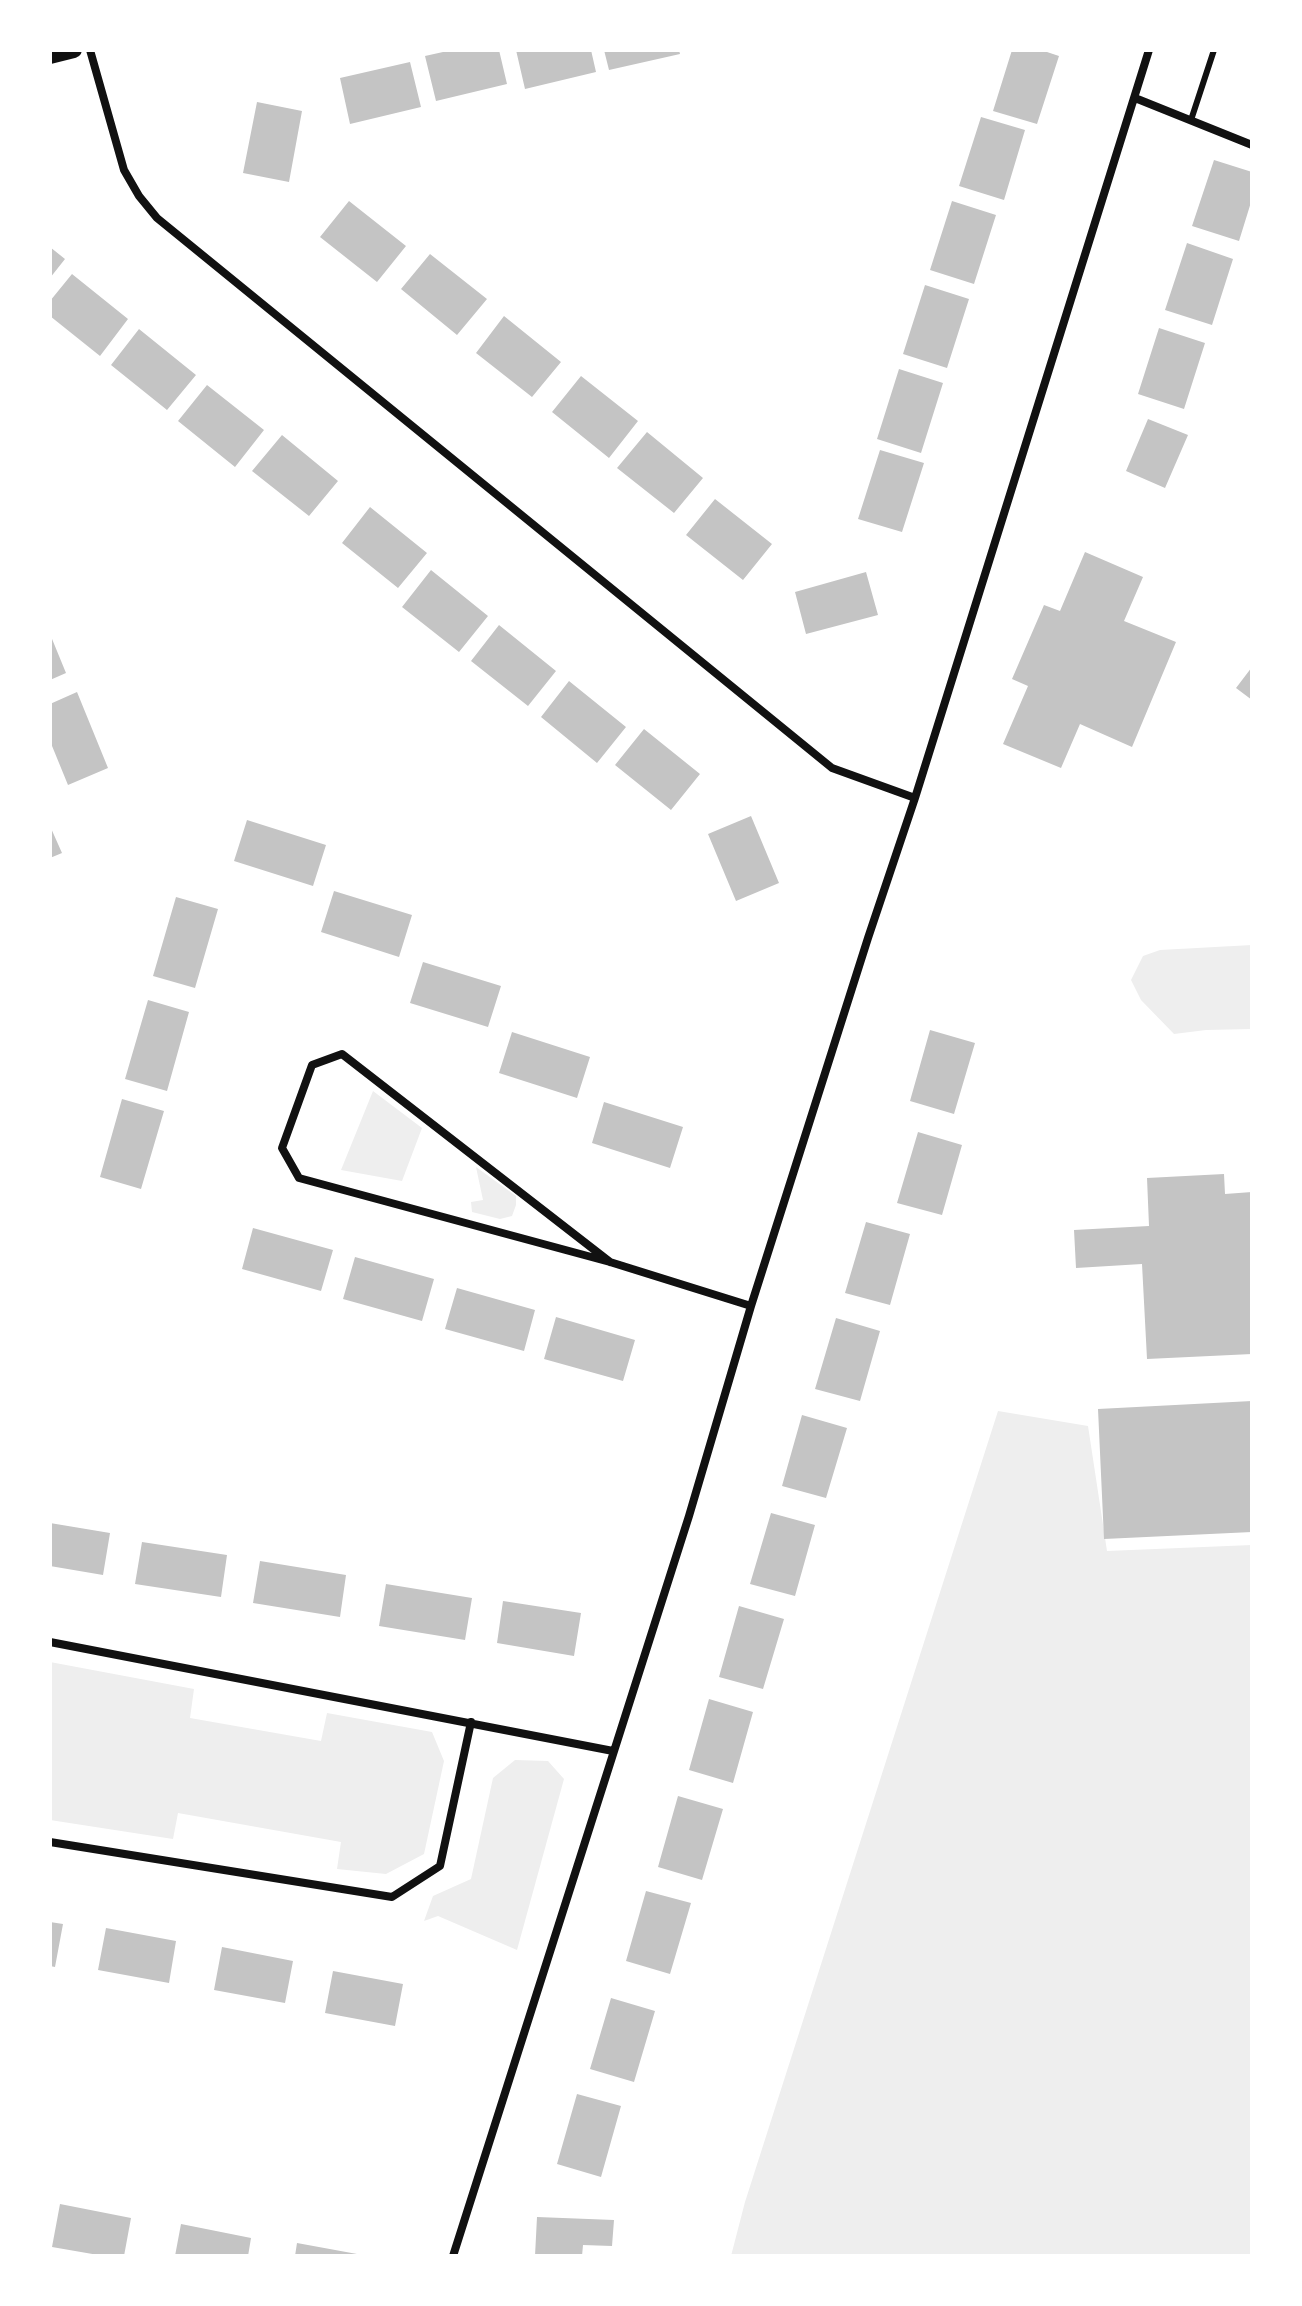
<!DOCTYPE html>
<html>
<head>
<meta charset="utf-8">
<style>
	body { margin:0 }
	#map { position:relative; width:1302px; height:2306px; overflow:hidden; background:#fff; font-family:Barlow,sans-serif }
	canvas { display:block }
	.frame { position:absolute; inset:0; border:52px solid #fff; pointer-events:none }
</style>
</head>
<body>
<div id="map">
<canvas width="1302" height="2306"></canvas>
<div class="frame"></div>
</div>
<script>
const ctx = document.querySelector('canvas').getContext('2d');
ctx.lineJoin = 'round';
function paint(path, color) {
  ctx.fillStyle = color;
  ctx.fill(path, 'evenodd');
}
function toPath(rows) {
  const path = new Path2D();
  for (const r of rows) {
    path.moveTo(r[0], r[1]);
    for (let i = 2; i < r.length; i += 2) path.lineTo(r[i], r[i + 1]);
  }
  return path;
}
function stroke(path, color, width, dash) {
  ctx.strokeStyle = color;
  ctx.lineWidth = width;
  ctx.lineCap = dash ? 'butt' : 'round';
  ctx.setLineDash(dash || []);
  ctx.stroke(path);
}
paint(toPath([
	[1252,945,1252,1029,1206,1030,1174,1034,1141,1000,1131,980,1143,956,1160,950],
	[373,1091,422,1128,402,1181,341,1170],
	[476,1167,516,1196,516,1205,512,1216,500,1219,472,1212,471,1202,483,1200],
	[998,1411,1088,1426,1107,1551,1252,1545,1252,2256,731,2256,745,2202],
	[50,1662,194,1689,190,1718,321,1741,327,1713,432,1732,444,1761,424,1854,386,1874,337,1869,341,1842,178,1813,173,1839,50,1820],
	[515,1760,548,1761,564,1779,517,1950,438,1916,424,1921,433,1896,471,1879,493,1778]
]), '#eee');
paint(toPath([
	[452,50,499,50,507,84,436,101,425,56],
	[516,50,591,50,596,72,525,89],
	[604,50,679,50,680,54,609,70],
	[1012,50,1041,50,1059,56,1037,124,993,111],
	[410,62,421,107,350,124,340,78],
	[257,102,302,111,289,182,243,173],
	[981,117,1025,130,1004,200,959,186],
	[1214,160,1252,172,1252,199,1239,241,1192,226],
	[349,201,406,246,377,282,320,237],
	[952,201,996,215,974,284,930,270],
	[1187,243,1233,259,1212,325,1165,310],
	[50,247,65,259,50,278],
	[430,254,487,299,457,335,401,289],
	[72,274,128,319,100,356,50,316,50,301],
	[925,285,969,299,947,368,903,354],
	[504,316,561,362,532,397,476,353],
	[1159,328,1205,343,1184,409,1138,394],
	[139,329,196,375,167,410,111,365],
	[899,369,943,383,921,453,877,439],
	[581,376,638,421,609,458,552,412],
	[207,385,264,430,235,467,178,421],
	[1148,419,1188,435,1165,488,1126,471],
	[647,432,703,478,674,513,617,468],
	[282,435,338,481,309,516,252,471],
	[880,450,924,463,902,532,858,519],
	[715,499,772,544,743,580,686,535],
	[370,507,427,553,398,588,342,543],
	[1085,552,1143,577,1124,621,1176,642,1132,747,1080,724,1061,768,1003,744,1028,686,1012,679,1044,605,1060,611],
	[431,570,488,616,459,652,402,607],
	[866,572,878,615,806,634,795,592],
	[499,625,556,671,528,706,471,661],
	[50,634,66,673,50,680],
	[1252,667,1252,700,1236,688],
	[569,681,626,727,597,763,541,717],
	[77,692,108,768,68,785,50,741,50,704],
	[644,729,700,774,671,810,615,765],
	[751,816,779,883,736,901,708,834],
	[247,820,326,845,313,886,234,861],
	[50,826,62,853,50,858],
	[334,891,412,915,399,957,321,932],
	[176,897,218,909,195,988,153,976],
	[423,962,501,986,488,1027,410,1003],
	[148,1000,189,1012,167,1091,125,1079],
	[930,1030,975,1043,954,1114,910,1101],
	[512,1032,590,1057,577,1098,499,1073],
	[122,1099,164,1111,141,1189,100,1177],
	[604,1102,683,1127,670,1168,592,1143],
	[918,1132,962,1145,942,1215,897,1203],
	[1224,1174,1225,1194,1252,1192,1252,1354,1147,1359,1142,1264,1076,1268,1074,1230,1149,1226,1147,1178],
	[866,1222,910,1234,890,1305,845,1293],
	[253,1228,333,1250,321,1291,242,1269],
	[355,1257,434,1279,422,1321,343,1299],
	[457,1288,535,1310,524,1351,445,1329],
	[556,1317,635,1340,623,1381,544,1359],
	[836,1318,880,1331,860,1401,815,1389],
	[1252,1401,1252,1532,1104,1539,1098,1409],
	[802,1415,847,1428,826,1498,782,1486],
	[771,1513,815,1525,795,1596,750,1584],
	[50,1523,110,1533,103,1575,50,1566],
	[142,1542,227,1555,221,1597,135,1584],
	[260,1561,346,1575,340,1617,253,1603],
	[386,1584,472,1598,465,1640,379,1626],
	[503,1601,581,1613,574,1656,497,1643],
	[739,1606,784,1619,763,1689,719,1677],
	[709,1699,753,1712,733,1783,689,1770],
	[678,1796,723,1809,702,1880,658,1867],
	[646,1891,691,1903,670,1974,626,1961],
	[50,1922,63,1924,55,1967,50,1966],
	[106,1928,176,1941,169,1983,98,1970],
	[222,1947,293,1961,285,2003,214,1990],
	[333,1971,403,1984,395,2026,325,2013],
	[611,1998,655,2011,634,2082,590,2069],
	[577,2094,621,2106,601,2177,557,2164],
	[60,2204,131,2218,124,2256,104,2256,52,2247],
	[537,2217,614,2220,612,2246,583,2245,582,2256,535,2256],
	[181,2224,251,2238,248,2256,175,2256],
	[297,2243,357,2254,357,2256,295,2256]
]), '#c4c4c4');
stroke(toPath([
	[1191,120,1214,50]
]), '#111', 6);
stroke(toPath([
	[90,50,124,170,139,196,157,218,832,768,915,798],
	[1135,98,1252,145],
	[610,1262,342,1054,312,1065,282,1148,299,1178,610,1262,751,1306],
	[50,1642,613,1751],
	[50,1842,392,1897,440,1866,471,1722],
	[453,2256,689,1516,751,1306,868,938,915,798,1149,50]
]), '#111', 8);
stroke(toPath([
	[50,56,74,50]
]), '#111', 16);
</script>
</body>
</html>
